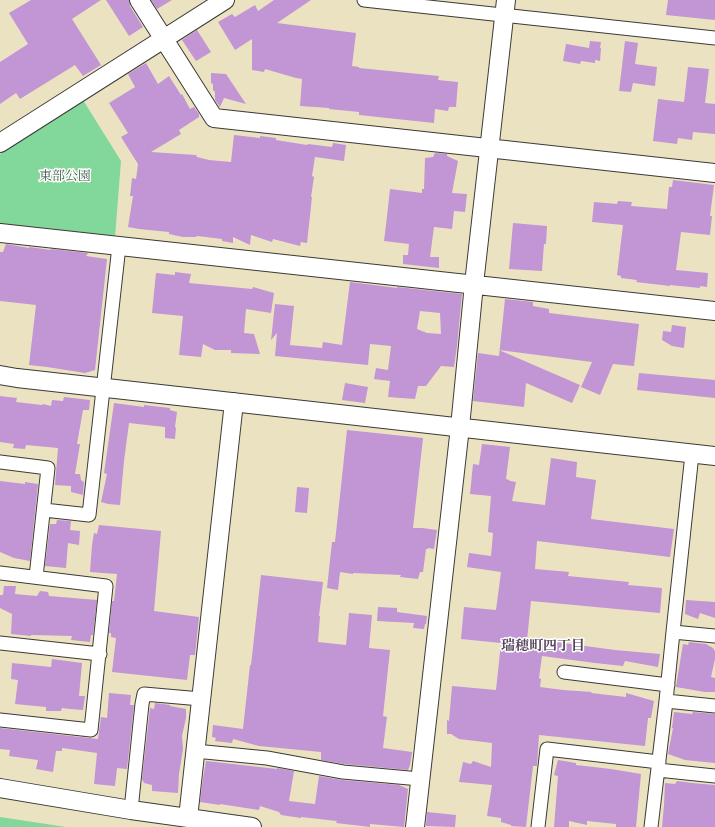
<!DOCTYPE html>
<html>
<head>
<meta charset="utf-8">
<style>
	body { margin:0 }
	canvas { display:block; background:#ebe2c2 }
</style>
</head>
<body>
<canvas width="715" height="827"></canvas>
<script>
const ctx = document.querySelector('canvas').getContext('2d');
ctx.lineJoin = 'round';
function paint(path, color) {
  ctx.fillStyle = color;
  ctx.fill(path, 'evenodd');
}
function toPath(rows) {
  const path = new Path2D();
  for (const r of rows) {
    path.moveTo(r[0], r[1]);
    for (let i = 2; i < r.length; i += 2) path.lineTo(r[i], r[i + 1]);
  }
  return path;
}
function stroke(path, color, width, dash) {
  ctx.strokeStyle = color;
  ctx.lineWidth = width;
  ctx.lineCap = dash ? 'butt' : 'round';
  ctx.setLineDash(dash || []);
  ctx.stroke(path);
}
function label(font, color, halo, rows, align = 'center') {
  ctx.font = font + ' "Gentium Book Plus","Noto Serif JP",serif';
  ctx.lineWidth = 3;
  ctx.setLineDash([]);
  ctx.textBaseline = 'middle';
  ctx.strokeStyle = halo;
  ctx.fillStyle = color;
  for (const [text, x, y, turn = 0] of rows) {
    ctx.save();
    ctx.translate(x, y);
    ctx.rotate((+turn || 0) * Math.PI / 180);
    ctx.textAlign = isNaN(turn) ? turn : align;
    if (halo) ctx.strokeText(text, 0, 0);
    ctx.fillText(text, 0, 0);
    ctx.restore();
  }
}
paint(toPath([
	[83,100,121,161,115,237,0,224,0,154],
	[0,817,66,827,0,827]
]), '#82d89b');
paint(toPath([
	[31,0,101,0,72,19,101,65,83,76,75,65,20,99,16,93,0,104,0,62,28,44,9,13],
	[106,0,129,0,130,6,143,27,129,36],
	[151,0,172,0,157,9],
	[274,0,311,0,277,23,356,33,352,66,359,67,359,68,439,76,438,80,458,82,456,107,449,107,448,111,435,109,434,123,359,115,359,112,329,109,329,108,300,106,302,79,296,78,265,69,264,72,252,70,252,39,235,50,218,22,232,14,235,17,255,5,258,11],
	[668,0,715,0,715,20,666,15],
	[197,30,211,52,196,61,182,40],
	[590,41,601,42,600,48,601,48,600,61,595,60,595,63,581,61,580,64,563,61,566,44,589,48],
	[625,41,638,43,635,64,657,67,655,86,633,83,631,92,619,91],
	[146,63,158,84,169,76,181,95,182,94,190,109,194,107,199,114,199,117,179,130,181,134,151,152,196,155,197,157,209,160,231,162,234,135,260,138,260,136,276,138,276,140,307,145,308,144,332,147,333,143,346,145,344,161,315,157,312,176,314,177,311,197,312,197,307,243,301,242,300,246,273,239,272,242,251,235,250,245,233,237,233,243,222,241,222,239,197,236,196,237,183,237,169,234,169,232,139,229,128,227,133,196,130,196,132,178,136,179,138,164,121,137,128,133,109,103,135,87,128,74],
	[688,67,709,69,705,103,715,104,715,134,693,132,692,140,678,138,677,144,653,141,658,99,684,102],
	[211,73,226,74,246,104,224,98,220,107,215,100,215,92,213,90,213,84,211,83],
	[435,153,447,154,447,156,458,161,452,193,467,194,465,212,454,211,452,229,434,227,430,257,439,257,439,268,403,264,403,255,408,255,409,244,384,241,386,225,390,189,422,193,422,189,424,189,425,158,433,157],
	[673,180,714,185,710,216,712,216,710,235,681,232,676,270,708,273,707,287,700,286,700,288,670,285,670,286,636,282,637,280,621,278,621,276,617,275,623,225,592,222,594,202,617,204,618,201,632,202,631,206,667,209,669,187,672,187],
	[513,223,547,226,546,244,544,244,542,271,509,269],
	[6,244,29,248,29,247,51,250,51,249,88,253,86,256,107,259,95,370,85,373,47,367,29,365,36,305,0,301,0,252,3,252],
	[175,272,191,274,189,283,252,289,253,287,274,293,271,313,246,309,244,333,254,334,260,354,231,353,231,350,215,350,203,344,201,357,179,355,183,316,152,313,156,273,175,275],
	[350,282,397,288,397,287,462,294,457,346,454,367,441,366,426,386,418,386,415,399,388,397,390,381,374,379,376,368,388,370,391,346,370,344,368,365,275,356,277,333,271,340,275,304,294,306,290,345,322,348,323,342,342,345],
	[420,311,440,313,441,334,427,333,417,329],
	[505,299,533,302,533,306,549,309,549,313,639,324,634,366,613,364,600,395,581,387,592,362,499,350,580,385,572,403,526,383,524,407,473,401,478,353,499,356],
	[672,325,686,327,684,348,672,346,662,340,663,331,671,332],
	[639,373,715,380,715,398,637,390],
	[345,383,368,387,365,403,342,400],
	[0,396,17,398,16,402,42,405,43,404,51,406,52,400,63,401,64,397,90,400,89,410,83,410,77,444,80,444,75,474,80,474,81,480,84,482,83,495,71,492,71,486,55,485,58,448,26,445,25,449,13,448,14,444,0,442],
	[114,403,144,407,144,405,170,408,170,410,177,412,175,427,176,428,175,439,165,438,165,427,129,423,124,461,120,505,108,504,101,502,107,474,104,473],
	[347,430,423,438,413,528,422,528,437,530,434,549,428,548,428,549,426,549,423,572,420,572,418,579,400,577,401,575,353,573,353,574,340,572,338,590,327,588,332,542,335,542],
	[482,444,510,447,506,479,509,480,510,481,516,482,512,501,545,505,551,458,577,462,576,477,596,480,591,519,674,529,670,557,537,541,535,569,569,572,568,576,629,582,628,585,662,588,660,613,531,601,527,640,548,643,548,641,615,650,660,654,658,667,625,661,623,666,595,663,542,656,539,678,541,679,540,687,563,690,592,692,591,693,626,697,626,693,654,701,651,718,648,718,645,746,539,735,537,766,533,766,526,827,511,826,511,825,501,822,501,818,487,816,492,785,459,782,463,762,471,764,473,761,491,767,492,743,459,739,451,734,447,734,447,720,449,721,452,686,496,690,501,643,461,639,464,607,496,610,501,572,467,567,469,553,491,556,493,533,488,532,491,496,470,494,473,464,479,465],
	[0,481,25,484,25,482,38,484,30,561,14,558,0,552],
	[297,487,309,488,307,513,295,512],
	[57,520,71,521,70,530,80,531,79,545,68,543,66,568,45,566,50,524,56,524],
	[99,525,161,531,154,611,199,617,195,655,190,655,187,680,112,672,116,638,111,637,111,633,109,633,112,601,114,601,117,574,90,572,92,545,94,533,97,534],
	[261,575,323,582,319,616,320,616,318,642,346,645,349,613,372,615,369,648,390,650,383,716,387,717,383,748,412,752,410,765,408,770,344,764,321,760,321,752,259,746,233,739,232,743,215,741,216,738,212,737,213,725,243,729,250,665,251,665],
	[4,586,16,586,15,594,37,596,40,591,48,592,49,596,97,600,93,635,91,635,90,642,71,640,72,636,31,635,31,636,11,634,12,614,0,608,0,595,3,595],
	[686,600,715,602,715,618,700,613,698,619,685,614],
	[378,607,397,608,397,612,427,616,426,624,425,624,424,629,413,628,414,623,377,621],
	[689,642,706,644,713,648,715,651,715,659,711,677,715,678,715,692,705,692,676,687,678,674,683,644,688,645],
	[52,659,82,663,79,696,85,696,83,710,70,709,62,708,61,711,46,711,46,707,15,704,18,680,11,679,12,663,51,667],
	[109,693,131,695,130,705,134,705,127,769,117,768,115,786,94,784,97,753,62,748,62,751,56,751,53,772,36,769,38,760,9,756,10,750,0,749,0,728,98,739,101,717,107,718],
	[155,703,170,705,170,706,186,709,186,718,182,736,183,749,179,774,178,793,152,791,152,785,144,783,142,779,150,708,154,709],
	[674,712,692,714,693,712,715,714,715,763,685,760,668,754,673,728,672,728],
	[558,760,576,763,576,765,611,769,641,774,636,827,616,827,616,824,587,821,587,825,569,821,569,827,554,827,558,776,554,775],
	[206,761,277,769,277,768,294,771,289,801,315,804,319,776,342,780,399,785,408,789,404,827,370,824,370,827,336,823,337,821,301,817,301,818,281,815,279,812,260,806,259,810,220,804,220,805,200,802,203,778],
	[677,781,692,783,715,785,715,827,662,827,664,805,665,783,675,784],
	[427,812,456,815,455,827,426,826]
]), '#c295d4');
const street = toPath([
	[364,0,715,38],
	[0,462,48,468,36,577],
	[44,510,89,515,119,246],
	[0,573,106,586,91,730,0,720],
	[673,632,715,636],
	[0,643,100,654],
	[564,672,668,685],
	[666,701,715,706],
	[195,751,267,758,343,772,420,779],
	[658,770,715,776],
	[131,810,142,704,144,694,201,699],
	[538,827,547,749,659,762],
	[651,827,666,701,673,632,692,454]
]);
const secondary = toPath([
	[139,0,214,118,715,173],
	[0,143,225,0],
	[0,233,715,311],
	[0,375,17,378,715,456],
	[0,788,131,810,252,827],
	[188,818,234,402],
	[415,827,460,427,474,284,506,0]
]);
stroke(street, '#3b3a35', 15);
stroke(secondary, '#3b3a35', 20);
stroke(street, '#fff', 13);
stroke(secondary, '#fff', 18);
label('13px', '#405e48', '#fff', [
	["東部公園",65,177]
]);
label('bold 14px', '#56465c', '#fff', [
	["瑞穂町四丁目",543,646]
]);
</script>
</body>
</html>
